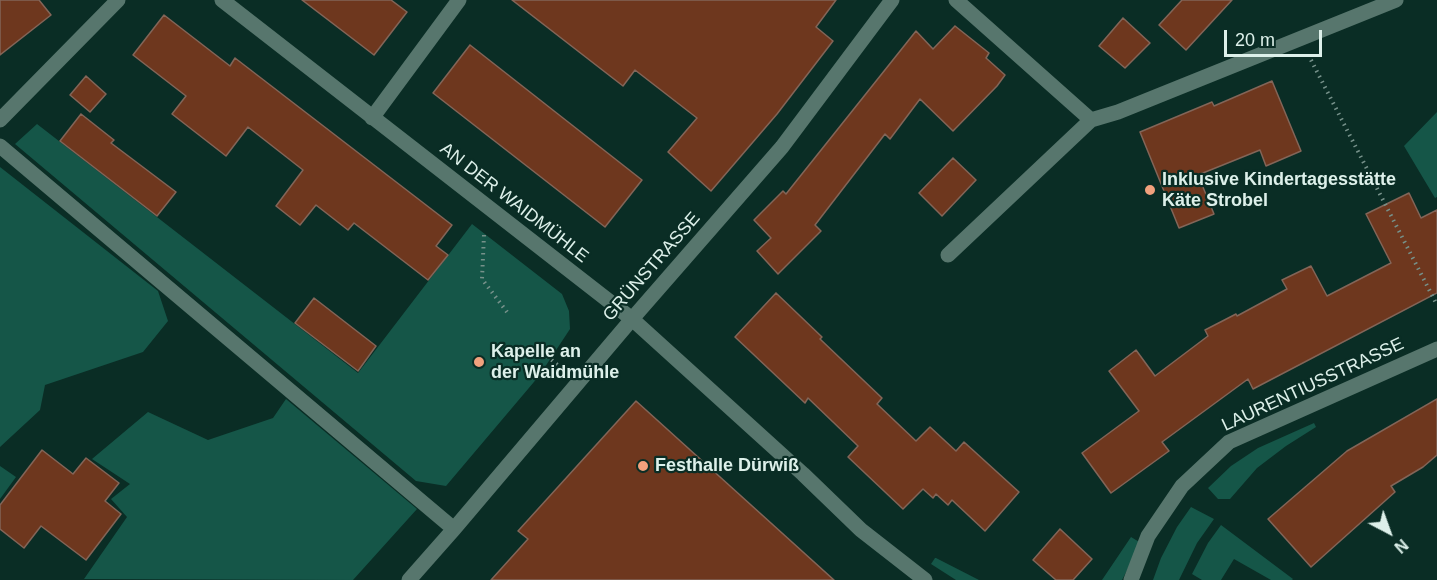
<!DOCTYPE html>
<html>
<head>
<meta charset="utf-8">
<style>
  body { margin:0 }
  #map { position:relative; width:1437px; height:580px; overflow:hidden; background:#0a2d25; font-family:Helvetica,sans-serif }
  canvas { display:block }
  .north { position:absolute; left:1359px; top:502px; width:60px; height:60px; -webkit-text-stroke:4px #0a2d25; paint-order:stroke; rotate:139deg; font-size:16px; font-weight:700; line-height:24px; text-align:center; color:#ddf0ea }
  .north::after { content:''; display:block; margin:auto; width:21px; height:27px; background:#ddf0ea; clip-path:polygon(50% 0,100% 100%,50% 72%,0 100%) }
  .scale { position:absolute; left:1224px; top:30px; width:98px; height:27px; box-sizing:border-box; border:3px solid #ddf0ea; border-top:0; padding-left:8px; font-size:18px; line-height:21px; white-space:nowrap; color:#ddf0ea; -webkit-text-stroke:4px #0a2d25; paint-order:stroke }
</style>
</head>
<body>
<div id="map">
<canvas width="1437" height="580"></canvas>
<div class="north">N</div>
<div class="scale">20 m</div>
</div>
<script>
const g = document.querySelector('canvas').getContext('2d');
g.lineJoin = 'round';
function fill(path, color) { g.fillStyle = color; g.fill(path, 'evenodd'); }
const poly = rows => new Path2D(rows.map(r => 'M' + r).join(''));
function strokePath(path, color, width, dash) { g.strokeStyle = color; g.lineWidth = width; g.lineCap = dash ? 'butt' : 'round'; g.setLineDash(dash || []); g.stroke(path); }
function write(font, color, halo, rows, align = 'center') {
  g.font = font + ' Helvetica,sans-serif'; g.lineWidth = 4.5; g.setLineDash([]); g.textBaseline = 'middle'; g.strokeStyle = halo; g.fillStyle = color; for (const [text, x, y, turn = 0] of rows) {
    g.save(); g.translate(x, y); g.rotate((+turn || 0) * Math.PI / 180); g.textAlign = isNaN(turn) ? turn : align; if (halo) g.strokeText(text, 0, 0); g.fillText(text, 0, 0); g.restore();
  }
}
fill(poly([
  [1437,112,1437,197,1435,198,1404,146],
  [37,124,358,373,472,224,562,294,569,311,570,329,539,376,446,486,416,481,15,144],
  [0,167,158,291,168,321,143,352,45,385,40,410,0,447],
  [286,399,417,509,353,580,84,579,127,517,111,499,130,484,92,459,148,412,208,440,273,418],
  [1314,423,1316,427,1286,446,1257,468,1230,499,1218,499,1208,488,1231,466,1258,448],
  [0,466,16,477,0,499],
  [1191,507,1214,519,1197,543,1179,580,1153,580,1161,558,1177,527],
  [1221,525,1293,579,1292,580,1271,580,1234,559,1221,580,1202,580,1192,574,1208,543],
  [1131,537,1141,543,1122,580,1102,580],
  [935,558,936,558,979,580,956,580,931,564]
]), '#155648');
const building = poly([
  [0,0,39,0,51,15,0,55,0,0],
  [302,0,391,0,407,12,374,55,302,0],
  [512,0,836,0,816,27,833,41,777,114,711,191,668,152,697,118,635,70,623,86,512,0],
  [1182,0,1232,0,1186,50,1159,25,1182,0],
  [164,15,230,66,235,58,452,225,436,246,448,255,428,280,354,223,348,230,316,205,300,225,276,206,303,170,248,127,226,156,172,114,186,96,133,55,164,15],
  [1123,18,1150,43,1125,68,1099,46,1123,18],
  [955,26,989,53,986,58,1005,75,997,86,953,131,920,99,890,139,885,134,815,225,821,231,778,274,757,251,771,238,754,220,783,191,786,194,916,31,933,49,955,26],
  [470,45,642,180,605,227,433,93,470,45],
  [86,76,106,94,90,112,70,95,86,76],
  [1272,81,1301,151,1266,166,1260,150,1198,175,1214,214,1179,228,1140,132,1212,102,1214,106,1272,81],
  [81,114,114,140,111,143,176,192,157,216,60,141,81,114],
  [953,158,976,180,942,216,919,193,953,158],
  [1409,193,1421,218,1437,210,1437,293,1253,389,1248,379,1162,442,1169,451,1111,493,1082,453,1139,411,1109,371,1136,350,1155,376,1208,336,1205,330,1236,314,1237,316,1287,289,1282,280,1311,266,1327,296,1391,263,1366,214,1409,193],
  [776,293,822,337,820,339,882,398,877,404,916,441,930,427,956,451,964,442,1019,492,985,531,952,500,948,505,936,494,933,498,923,489,903,509,848,457,858,446,808,398,805,403,735,337,776,293],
  [314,298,376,346,358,371,295,323,314,298],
  [1437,399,1437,455,1423,467,1391,486,1395,492,1311,567,1268,519,1347,451,1437,399],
  [636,401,834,580,491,580,528,539,518,531,636,401],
  [42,450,73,474,86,458,119,483,105,501,121,514,86,560,41,526,24,548,0,529,0,505,42,450],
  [1060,529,1092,559,1073,580,1056,580,1033,560,1060,529]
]);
fill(building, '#6e371e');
strokePath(building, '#836558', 1.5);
strokePath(poly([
  [1311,60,1437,305],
  [484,235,482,279,507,312],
  [547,356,560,367]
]), '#76918a', 4, [1.5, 4.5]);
strokePath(poly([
  [222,0,632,319,803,474,861,530,925,580],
  [956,0,1091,120],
  [372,118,459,0],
  [0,120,118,0],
  [0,146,454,529],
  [948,255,1091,120,1118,112,1396,0],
  [409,580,454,529,632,319,782,147,892,0],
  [1131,580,1148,536,1182,486,1229,442,1437,349]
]), '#57766d', 15);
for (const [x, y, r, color] of [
  [1150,190,6,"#f1a17d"],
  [479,362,6,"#f1a17d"],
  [643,466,6,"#f1a17d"]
]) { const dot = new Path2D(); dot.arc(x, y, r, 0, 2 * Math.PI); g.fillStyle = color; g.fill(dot); strokePath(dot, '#0a2d25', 2); }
write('bold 18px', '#ddf0ea', '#0a2d25', [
  ["Inklusive Kindertagesstätte",1162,180],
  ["Käte Strobel",1162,201],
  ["Kapelle an",491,352],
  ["der Waidmühle",491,373],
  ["Festhalle Dürwiß",655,466]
], 'left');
write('18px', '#ddf0ea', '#0a2d25', [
  ["AN DER WAIDMÜHLE",514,203,38],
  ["GRÜNSTRASSE",652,267,-49],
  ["LAURENTIUSSTRASSE",1313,385,-25]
]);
</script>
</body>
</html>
